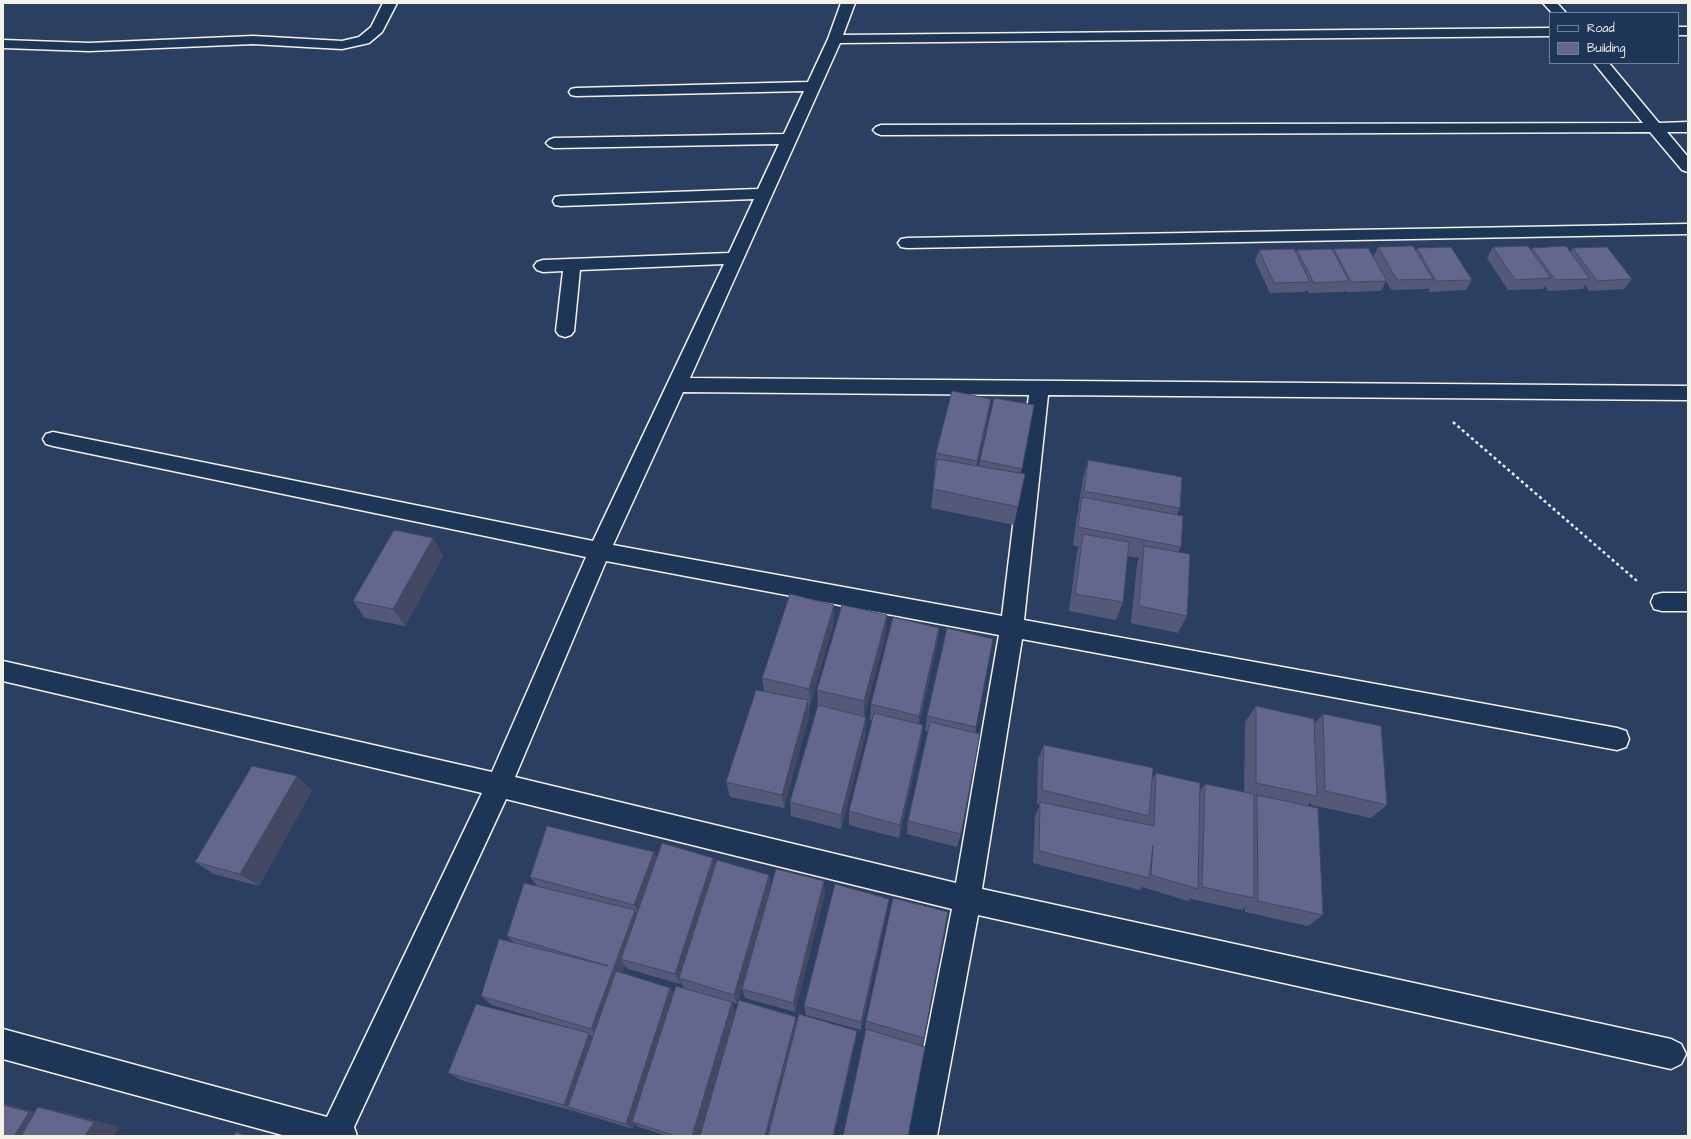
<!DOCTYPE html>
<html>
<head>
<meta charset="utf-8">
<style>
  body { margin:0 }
  #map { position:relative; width:1691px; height:1139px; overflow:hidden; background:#2b3f62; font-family:"Architects Daughter",sans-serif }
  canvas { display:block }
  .frame { position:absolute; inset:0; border:4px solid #f4f1e8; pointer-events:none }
  .legend { position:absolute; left:1549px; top:12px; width:130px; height:52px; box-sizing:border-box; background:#1d3557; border:1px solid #738091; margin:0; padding:5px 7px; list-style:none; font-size:12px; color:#f4f1e8 }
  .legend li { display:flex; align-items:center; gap:8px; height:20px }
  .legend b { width:20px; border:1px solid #738091 }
</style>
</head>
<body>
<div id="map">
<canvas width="1691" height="1139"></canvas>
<div class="frame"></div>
<ul class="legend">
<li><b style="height:5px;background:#1d3557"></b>Road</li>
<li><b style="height:11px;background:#63678d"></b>Building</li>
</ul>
</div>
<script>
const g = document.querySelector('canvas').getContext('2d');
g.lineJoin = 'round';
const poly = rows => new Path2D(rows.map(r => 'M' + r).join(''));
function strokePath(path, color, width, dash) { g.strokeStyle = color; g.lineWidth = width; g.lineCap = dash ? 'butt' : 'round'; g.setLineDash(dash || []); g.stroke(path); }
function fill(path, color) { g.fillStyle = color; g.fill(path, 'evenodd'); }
const minor = poly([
  [383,3,397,3,382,32,369,43,342,49,253,44,89,51,3,48,3,40,89,43,253,36,342,41,359,37,371,27,383,3],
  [841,3,855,3,843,35,1550,28,1550,36,840,43,690,378,1688,386,1688,400,1048,395,1024,620,1617,728,1626,731,1629,739,1626,747,1617,750,1022,639,982,889,1671,1039,1681,1044,1686,1054,1681,1064,1671,1069,978,915,937,1136,907,1136,952,909,506,799,354,1127,357,1136,286,1136,3,1059,3,1029,327,1117,482,793,3,681,3,661,492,772,586,557,53,446,46,444,43,439,46,434,53,432,593,541,724,264,580,270,574,331,571,335,565,337,559,335,556,331,563,271,543,272,537,270,534,266,537,262,543,260,729,253,754,199,561,206,555,205,553,201,555,197,561,196,758,189,779,144,554,148,549,146,546,143,549,140,554,138,784,134,804,91,576,96,571,95,569,92,571,89,576,88,808,82,828,39,841,3],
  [683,392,1029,395,1002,616,613,545,683,392],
  [606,561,999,635,956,883,515,777,606,561],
  [1543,3,1557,3,1566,13,1552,13,1543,3],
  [1678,27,1688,27,1688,35,1678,35,1678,27],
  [1594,63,1609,63,1659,123,1688,122,1688,132,1667,132,1688,157,1688,172,1682,170,1650,132,881,135,876,133,873,130,876,127,881,125,1643,123,1594,63],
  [1688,224,1688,234,907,248,901,247,898,243,901,239,907,238,1688,224],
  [1662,593,1688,593,1688,611,1662,611,1654,609,1651,602,1654,595,1662,593]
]);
strokePath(minor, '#f4f1e8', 3);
strokePath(poly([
  [1453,422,1637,581]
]), '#f4f1e8', 2.5, [3, 3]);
fill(minor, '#1d3557');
fill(poly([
  [1378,247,1416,251,1417,248,1472,280,1466,290,1430,292,1428,287,1427,289,1391,290,1386,281,1381,291,1346,292,1345,290,1344,292,1309,293,1307,289,1305,292,1270,293,1255,261,1259,250,1296,253,1297,250,1333,251,1334,249,1373,257],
  [1493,247,1531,250,1532,248,1570,252,1573,248,1632,279,1624,289,1589,291,1585,285,1583,289,1548,291,1545,286,1543,289,1508,290,1487,258],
  [1034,405,1021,473,1025,474,1014,525,931,508,935,473,934,472,936,453,988,418,977,466,979,466,980,460],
  [1088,460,1180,508,1177,515,1181,547,1178,552,1187,616,1178,633,1131,623,1137,564,1139,558,1127,556,1123,602,1116,620,1069,611,1077,552,1079,547,1073,545,1077,516,1079,509,1078,509,1083,479],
  [433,538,443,556,405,626,365,618,353,601],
  [834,622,810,705,809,705,809,716,784,808,730,797,726,782,764,691,762,678],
  [939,628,937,645,919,724,923,725,921,741,899,838,849,825,849,811,872,720,870,720,871,704],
  [886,633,864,716,866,732,841,829,791,816,790,802,818,706,817,690],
  [1256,706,1314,724,1323,714,1387,805,1371,818,1311,805,1311,802,1307,806,1323,915,1308,926,1245,912,1245,907,1242,910,1191,899,1192,897,1188,901,1142,887,1140,890,1033,863,1035,816,1040,805,1037,804,1038,759,1044,745,1152,780,1156,773,1200,791,1205,784,1244,792,1245,722],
  [927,716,976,727,961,834,957,847,907,834,908,821,928,732,925,731],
  [312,790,259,886,214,874,195,862],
  [654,852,657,858,713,858,715,865,769,875,771,887,737,1004,732,1002,735,1011,699,1136,667,1136,639,1127,635,1124,633,1129,577,1112,573,1110,573,1111,461,1080,448,1073,572,1029,492,1005,481,996,513,942,507,936,538,887,530,877],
  [625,966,628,969,680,984,681,982,684,988,673,994,670,988,622,973],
  [825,893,795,1012,745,998,742,989],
  [889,899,887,911,861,1030,806,1015,804,1006],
  [866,1021,924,1038,922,1046,865,1029]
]), '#555979');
fill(poly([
  [991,399,988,418,974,480,977,461],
  [433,538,443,556,405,626,393,609],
  [834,605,834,622,810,705,809,689],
  [887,615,886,633,864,717,864,701],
  [939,628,937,645,917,731,919,716],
  [808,700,809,716,784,808,782,795],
  [866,717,866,732,841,829,841,815],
  [923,725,921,741,899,838,900,825],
  [297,776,312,790,259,886,240,874],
  [654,852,660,865,640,916,634,905],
  [713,858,717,870,679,978,681,982,680,984,675,974],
  [769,875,771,887,737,1004,734,995],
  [824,881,825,893,795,1012,793,1003],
  [889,899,887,911,861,1030,861,1022],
  [635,910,641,921,621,959,625,966,599,1037,591,1029],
  [670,988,676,998,632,1122,635,1124,633,1129,626,1124],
  [732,1002,735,1011,699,1136,692,1136],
  [796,1017,797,1026,769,1136,765,1136],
  [857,1031,856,1039,834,1136,833,1136],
  [589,1033,597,1041,568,1107,573,1110,573,1111,564,1105],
  [3,1103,56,1118,46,1136,14,1136,3,1105],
  [38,1107,66,1112,119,1127,114,1136,85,1136]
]), '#454863');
const building = poly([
  [1413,246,1433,279,1397,280,1378,247,1413,246],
  [1528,246,1551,278,1515,280,1493,247,1528,246],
  [1566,246,1590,279,1555,280,1532,248,1566,246],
  [1451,247,1472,280,1436,281,1417,248,1451,247],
  [1607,247,1632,279,1597,281,1573,248,1607,247],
  [1368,248,1387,281,1351,282,1334,249,1368,248],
  [1294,249,1310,282,1274,283,1259,250,1294,249],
  [1332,249,1349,281,1314,283,1297,250,1332,249],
  [952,391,991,399,977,461,936,453,952,391],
  [994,398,1034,405,1022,469,980,460,994,398],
  [937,459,1025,474,1018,507,933,489,937,459],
  [1088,460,1182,477,1180,508,1084,491,1088,460],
  [1082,497,1183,516,1181,547,1078,527,1082,497],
  [394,530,433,538,393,609,353,601,394,530],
  [1083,534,1129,542,1123,602,1075,594,1083,534],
  [1144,546,1190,554,1187,616,1139,606,1144,546],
  [790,594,834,605,809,689,762,678,790,594],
  [842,605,887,615,864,701,817,690,842,605],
  [893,617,939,628,919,716,871,704,893,617],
  [947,628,993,639,976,727,927,716,947,628],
  [756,690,808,700,782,795,726,782,756,690],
  [818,705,866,717,841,815,790,802,818,705],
  [1256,706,1314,719,1317,796,1256,783,1256,706],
  [874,713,923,725,900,825,849,811,874,713],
  [1323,714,1381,726,1387,805,1325,791,1323,714],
  [930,722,980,734,961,834,908,821,930,722],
  [1044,745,1153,768,1149,816,1042,790,1044,745],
  [252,766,297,776,240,874,195,862,252,766],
  [1156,773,1200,783,1198,889,1151,875,1153,845,1149,878,1039,851,1040,802,1154,826,1156,773],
  [1205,784,1254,794,1254,898,1202,887,1205,784],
  [1257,795,1318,808,1323,915,1258,901,1257,795],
  [547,826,654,852,634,905,530,877,547,826],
  [662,843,713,858,675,974,621,959,662,843],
  [717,860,769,875,734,995,679,978,717,860],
  [776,869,824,881,793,1003,742,989,776,869],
  [524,883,635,910,591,1029,481,996,499,939,608,966,507,936,524,883],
  [835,884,889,899,861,1022,804,1006,835,884],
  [893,898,948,912,924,1038,866,1021,893,898],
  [616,971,670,988,626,1124,568,1107,616,971],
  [676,986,732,1002,692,1136,676,1136,632,1122,676,986],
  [739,1000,796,1017,765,1136,700,1136,739,1000],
  [476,1004,589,1033,564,1105,448,1073,476,1004],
  [799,1014,857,1031,833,1136,768,1136,799,1014],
  [866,1029,925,1047,908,1136,843,1136,866,1029],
  [3,1105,29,1112,14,1136,3,1136,3,1105],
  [38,1107,94,1122,85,1136,21,1136,38,1107],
  [236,1132,248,1136,234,1136,236,1132]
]);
fill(building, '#63678d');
strokePath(building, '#454863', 1);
</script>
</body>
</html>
